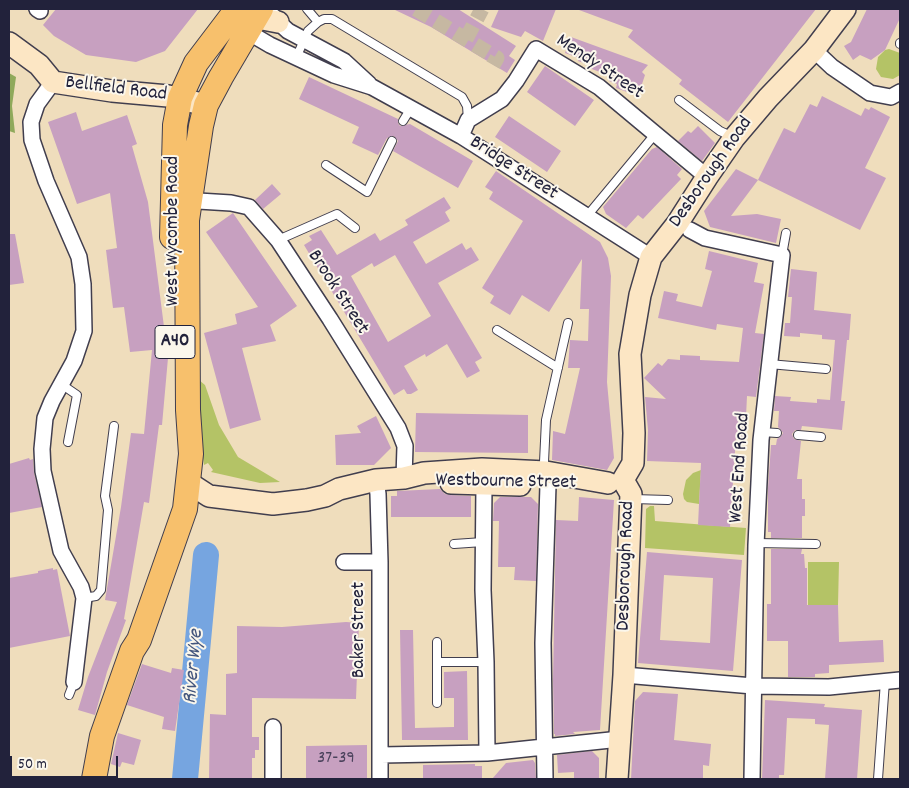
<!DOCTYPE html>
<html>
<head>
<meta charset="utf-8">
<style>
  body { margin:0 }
  #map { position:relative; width:909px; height:788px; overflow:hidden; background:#efddbc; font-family:Dekko,sans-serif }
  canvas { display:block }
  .frame { position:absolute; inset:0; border:10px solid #22223b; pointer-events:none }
  .scale { position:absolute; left:10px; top:756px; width:108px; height:22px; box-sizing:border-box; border:2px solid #22223b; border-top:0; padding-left:6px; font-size:15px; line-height:18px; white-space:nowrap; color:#22223b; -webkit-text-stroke:4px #fbf7ec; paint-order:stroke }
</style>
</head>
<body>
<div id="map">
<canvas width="909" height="788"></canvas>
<div class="frame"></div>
<div class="scale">50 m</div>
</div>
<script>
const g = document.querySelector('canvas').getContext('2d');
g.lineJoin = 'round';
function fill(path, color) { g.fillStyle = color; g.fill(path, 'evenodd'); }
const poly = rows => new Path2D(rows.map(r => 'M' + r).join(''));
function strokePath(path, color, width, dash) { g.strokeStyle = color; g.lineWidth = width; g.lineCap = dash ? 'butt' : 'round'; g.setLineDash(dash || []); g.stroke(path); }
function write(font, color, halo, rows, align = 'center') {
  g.font = font + ' Dekko,sans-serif'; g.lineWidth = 4; g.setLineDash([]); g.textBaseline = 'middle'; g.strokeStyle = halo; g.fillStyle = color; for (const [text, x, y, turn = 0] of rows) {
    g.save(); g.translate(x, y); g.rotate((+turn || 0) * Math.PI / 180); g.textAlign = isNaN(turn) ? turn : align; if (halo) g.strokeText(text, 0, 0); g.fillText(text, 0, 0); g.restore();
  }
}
fill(poly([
  [889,49,900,53,900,75,893,79,881,77,876,69,878,57,885,50],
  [199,380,205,385,219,425,238,457,280,482,260,483,211,472,213,470,208,463,204,465,201,444],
  [701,470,699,504,687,502,684,499,683,494,686,480,693,473],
  [650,506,654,506,655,521,746,528,744,555,645,548,646,509],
  [808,562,839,562,838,605,808,605]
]), '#b4c366');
fill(poly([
  [9,73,16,77,12,106,15,133,9,131]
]), '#8fa95b');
strokePath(poly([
  [185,779,206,555]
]), '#76a5e0', 26);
fill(poly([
  [56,9,198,9,165,51,136,62,86,55,54,36,43,25],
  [393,9,458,9,516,46,509,56,515,60,507,73,431,27],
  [499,9,556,9,543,41,525,31,521,37,491,27],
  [579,9,816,9,728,122,679,84,682,80,628,37,633,30,579,10],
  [867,9,900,9,900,18,885,50,871,60,860,55,853,60,844,46,851,42],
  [571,37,648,65,642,72,645,75,638,96,616,88,617,84,609,81,611,76,589,68,590,65,578,61,579,58,565,53],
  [545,66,594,100,575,126,527,92],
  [309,77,398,119,398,123,400,126,410,124,473,161,458,188,393,151,398,141,394,136,387,138,378,155,352,143,359,127,299,99],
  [822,96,861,116,865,108,869,110,871,107,890,117,865,168,886,178,860,230,758,180,784,128,795,133,810,104,817,107],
  [76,112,82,131,127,115,137,144,132,146,148,202,168,358,162,425,159,425,149,503,144,502,124,619,126,620,107,672,95,715,78,710,88,677,117,602,105,600,121,507,131,433,144,434,152,350,130,352,124,307,113,308,106,250,117,248,110,193,77,204,48,122],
  [509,116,561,151,547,172,495,137],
  [698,126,715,143,702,161,678,141,688,131,691,133],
  [657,147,682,169,677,175,681,179,643,219,638,215,626,228,606,214,603,207,652,149],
  [736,169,758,180,731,216,757,214,781,219,776,243,710,227,704,211],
  [496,171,600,242,608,258,611,276,607,382,614,458,607,470,552,460,553,431,565,434,580,368,568,368,570,340,588,341,589,309,580,309,582,259,549,312,522,295,510,315,490,303,494,296,482,288,523,221,489,199,493,192,485,187],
  [272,184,281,194,263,209,255,200],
  [444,197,451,208,445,212,450,221,413,242,426,264,462,243,466,250,471,247,479,260,438,283,482,358,475,362,480,371,467,378,447,344,426,357,425,354,404,366,418,390,411,394,407,394,404,389,394,395,304,245,312,240,309,236,321,230,337,255,375,233,380,241,408,225,405,220],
  [395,255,431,316,388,342,351,276,372,263,374,267],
  [233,213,297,306,270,325,276,341,242,348,261,420,230,429,204,333,237,324,235,314,258,307,206,232],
  [9,234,15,234,24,283,9,285],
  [709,251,758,263,754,282,764,284,755,333,764,334,756,397,747,396,745,438,736,437,730,527,698,525,701,463,647,461,648,430,645,397,666,399,644,378,658,363,662,366,668,359,680,360,680,355,700,356,700,360,739,362,743,328,717,324,716,330,658,318,664,291,678,294,676,301,702,307,712,271,705,269],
  [791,269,817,272,814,310,851,314,849,340,847,340,841,401,845,401,842,430,802,426,801,430,795,430,792,434,794,439,801,441,797,479,802,479,802,499,805,499,805,516,802,516,802,538,771,538,771,532,768,532,768,488,771,445,776,445,777,439,781,436,783,433,780,429,778,427,779,411,774,411,775,396,791,397,790,401,817,403,817,399,830,400,835,340,822,339,822,335,800,333,800,337,784,336,785,323,790,323,792,297,788,297],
  [416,413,528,415,528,453,415,452],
  [376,416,391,448,374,465,336,465,335,435,361,433,357,426],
  [29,458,30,460,33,459,34,473,42,507,9,513,9,464],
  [440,489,445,494,450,495,471,496,471,517,391,517,391,496,397,496,397,491],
  [500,497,531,497,538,504,536,581,514,580,515,567,498,567,499,521,493,521,494,503],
  [579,497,614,500,600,730,573,732,575,734,555,736,555,734,554,734,553,680,556,520,578,521],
  [771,549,802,549,801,554,804,554,805,568,807,568,807,605,838,605,839,642,883,640,884,662,829,665,829,673,815,674,815,677,788,677,788,641,767,641,767,604,771,604],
  [647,552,742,560,733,671,638,663],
  [664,575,713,578,710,643,660,640],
  [53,568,53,570,57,569,70,636,9,648,9,578,38,573,38,571],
  [346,622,359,623,356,699,252,698,252,737,259,737,259,750,255,750,255,758,252,758,252,779,209,779,210,714,226,715,226,674,237,673,237,626,282,627],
  [400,630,413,630,415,728,454,727,454,698,444,698,444,672,467,671,468,740,402,740],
  [142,664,171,673,172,668,184,670,175,731,162,729,164,717,127,705],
  [643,692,678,694,674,740,711,744,709,766,703,765,703,779,631,779,635,701],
  [765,700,825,704,824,707,862,710,857,779,825,779,829,725,815,724,815,719,787,718,784,775,779,775,779,779,762,779],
  [118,733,141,740,134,765,122,762,120,767,111,764],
  [367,745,367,779,306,779,306,746],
  [592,751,599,758,599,779,574,779,574,772,558,773,557,755],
  [533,760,535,763,536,779,492,779,506,763],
  [475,764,475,766,482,766,482,779,423,779,423,765]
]), '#c7a0c0');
strokePath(poly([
  [416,9,497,58,493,65],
  [466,39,482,9]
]), '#c6b8a2', 15, [15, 8]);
const lane = poly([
  [307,9,318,22],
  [900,43,900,44],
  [296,58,308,31,318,22,324,19,332,19,462,97,467,106,468,120],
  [679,100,720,131,733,137],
  [403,121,411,108],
  [326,165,367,192,392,141],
  [587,216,656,133],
  [278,240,337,214,355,228],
  [782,255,786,233],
  [497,330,558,368],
  [769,364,826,369],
  [61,384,77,395,68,442],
  [762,432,777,433],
  [798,435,821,437],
  [545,470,544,462,546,420,568,323],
  [633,499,668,500],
  [756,543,816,544],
  [454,544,483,542],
  [84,598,96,596,101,590,108,510,105,496,114,426],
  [438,662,486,662],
  [69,695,74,682],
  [437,703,437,642],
  [878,779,885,681]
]);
const street = poly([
  [37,9,40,11],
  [273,16,278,22,288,31,344,61,369,84],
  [241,28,270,45,334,75,372,87,461,136,651,257],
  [814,50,832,67,870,93,891,97,900,92],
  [53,82,37,104,31,122,32,140,46,181,79,257,83,284,84,331,74,361,52,401,45,418,42,449,43,471,61,551,81,587,84,598,74,682],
  [461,136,468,120,502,99,516,81,536,49,599,87,707,177],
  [182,200,231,203,249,207,278,240,330,319,398,428,405,446,404,478],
  [690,230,705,238,782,255,761,440,756,545,752,779],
  [376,480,378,494,380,562,380,779],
  [484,485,483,590,486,662,487,753],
  [344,562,380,562],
  [624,675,753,686,829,687,900,680],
  [273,727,273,779],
  [381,755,487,753,620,739],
  [545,779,543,643,548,485]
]);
const secondary = poly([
  [241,17,247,16,278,22],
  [9,43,39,65,53,82,112,91,168,96,206,105],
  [189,483,209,496,273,504,307,500,325,496,339,489,376,480,404,478,424,473,482,469,546,472,608,483],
  [451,483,520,485],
  [617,779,624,675,631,494,623,480,633,463,634,433,630,354,640,295,651,257,677,224,707,177,734,138,768,98,814,50,845,9]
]);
const primary = poly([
  [172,237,175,125,180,98,196,63,237,9],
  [94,779,102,736,132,651,139,640,185,509,191,454,188,410,187,220,201,126,206,105,221,77,261,9]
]);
strokePath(lane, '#413e4e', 10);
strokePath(street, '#413e4e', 18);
strokePath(secondary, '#413e4e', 24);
strokePath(primary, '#413e4e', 26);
strokePath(lane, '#fff', 8);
strokePath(street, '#fff', 15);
strokePath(secondary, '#fce6c4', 21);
strokePath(primary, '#f7c06c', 24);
write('18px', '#4b425c', null, [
  ["37-39",336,760]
]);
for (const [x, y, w] of [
  [175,342,40]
]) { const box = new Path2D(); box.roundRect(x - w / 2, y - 16.5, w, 33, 4); g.fillStyle = '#fbf7ec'; g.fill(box); strokePath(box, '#22223b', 1); }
write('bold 19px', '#22223b', null, [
  ["A40",175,342]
]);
write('20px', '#22223b', '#fbf7ec', [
  ["Mendy Street",599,68,34],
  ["Bellfield Road",116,90,7],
  ["Bridge Street",513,169,33],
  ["Desborough Road",712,173,-55],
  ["West Wycombe Road",174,231,-90],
  ["Brook Street",337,293,57],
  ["West End Road",741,468,-86],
  ["Westbourne Street",506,483,1],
  ["Desborough Road",627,566,-88],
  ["Baker Street",360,630,-90]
]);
write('italic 21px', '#44567d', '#fbf7ec', [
  ["River Wye",195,667,-85]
]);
</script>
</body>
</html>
